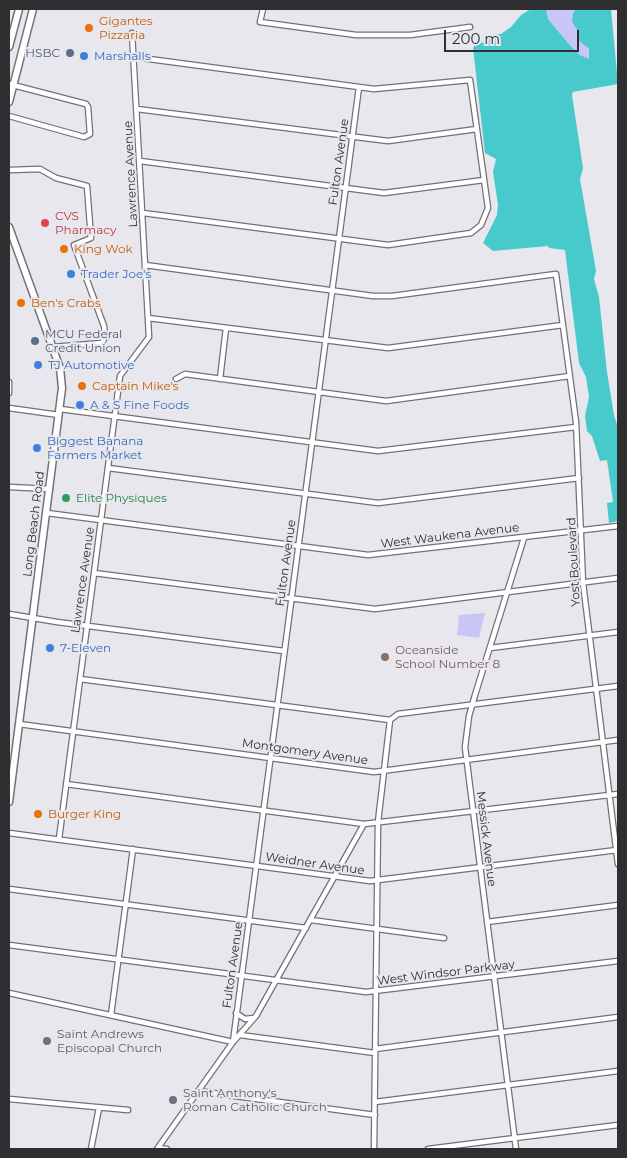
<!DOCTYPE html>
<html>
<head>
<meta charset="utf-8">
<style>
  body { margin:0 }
  #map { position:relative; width:627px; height:1158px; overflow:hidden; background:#e7e7ed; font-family:Montserrat,sans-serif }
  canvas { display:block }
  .frame { position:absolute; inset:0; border:10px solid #2f2f31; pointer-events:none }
  .scale { position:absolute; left:444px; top:30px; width:135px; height:22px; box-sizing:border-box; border:2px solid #2f2f31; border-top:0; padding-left:6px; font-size:15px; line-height:18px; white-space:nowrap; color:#2f2f31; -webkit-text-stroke:4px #e7e7ed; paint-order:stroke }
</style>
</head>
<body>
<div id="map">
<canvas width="627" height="1158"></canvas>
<div class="frame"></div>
<div class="scale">200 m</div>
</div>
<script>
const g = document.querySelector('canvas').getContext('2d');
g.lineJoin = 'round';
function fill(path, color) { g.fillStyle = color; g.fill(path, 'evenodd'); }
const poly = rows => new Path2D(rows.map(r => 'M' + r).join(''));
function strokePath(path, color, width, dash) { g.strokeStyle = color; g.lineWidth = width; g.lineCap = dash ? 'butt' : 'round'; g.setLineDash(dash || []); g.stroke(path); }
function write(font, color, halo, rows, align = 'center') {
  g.font = font + ' Montserrat,sans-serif'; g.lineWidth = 4; g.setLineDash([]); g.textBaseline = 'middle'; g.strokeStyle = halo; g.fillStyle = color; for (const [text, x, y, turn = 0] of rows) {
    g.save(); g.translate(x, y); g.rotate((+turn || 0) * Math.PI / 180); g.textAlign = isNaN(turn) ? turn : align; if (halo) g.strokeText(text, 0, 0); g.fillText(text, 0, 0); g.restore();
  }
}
fill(poly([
  [542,9,575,9,573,14,578,35,590,52,589,59,580,55,568,43,548,19],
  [485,613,479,638,457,635,459,615]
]), '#c8c6f7');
fill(poly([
  [531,9,546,10,548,19,568,43,580,55,589,59,589,49,577,39,577,30,572,21,573,14,575,9,611,9,618,84,573,92,572,95,583,168,580,179,596,271,594,279,599,297,607,372,614,415,618,428,618,521,609,523,607,503,613,502,607,460,600,461,592,436,587,431,585,416,589,397,586,377,579,363,565,250,549,248,548,246,493,251,483,243,497,215,498,205,493,172,496,159,485,153,473,48,475,45,487,41,495,34,501,34,511,27,521,15]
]), '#48cacc');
const street = poly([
  [263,9,260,22,356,35,410,35,470,27],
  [134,57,374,89,470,80,488,208,481,225,471,233,388,245,143,213],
  [9,84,86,104,88,107,90,134,84,137,9,116],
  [137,109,388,141,477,129],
  [140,161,384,193,484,180],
  [9,170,40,169,56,178,87,186,91,238,74,245,104,326,105,337,102,343,52,347],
  [145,265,373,296,392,296,556,274,576,422,583,583,618,864],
  [148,318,388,348,563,325],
  [176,379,185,374,386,401,570,376],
  [220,379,226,328],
  [9,382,9,393],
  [9,408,59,415],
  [60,409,378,451,576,427],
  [108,468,378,503,579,478],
  [9,487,50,489],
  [47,513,368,555,618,526],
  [94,573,375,609,618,578],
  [9,614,57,622,284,651],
  [490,648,618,632],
  [80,679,390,720,398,714,618,686],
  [19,724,374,772,618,740],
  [66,784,364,824,618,794],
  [9,833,370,881,617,850],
  [59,839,120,376,149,337,132,33],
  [9,889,306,928],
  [311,920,444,938],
  [487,922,618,905],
  [9,945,366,992,618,961],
  [9,993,233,1042,359,87],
  [236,1013,245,1019,254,1018],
  [111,1015,133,849],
  [240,1035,375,1053],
  [375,1049,618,1017],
  [198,1091,375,1115],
  [9,1099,128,1110],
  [375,1102,618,1071],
  [158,1148,167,1149],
  [91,1149,99,1108],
  [157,1149,233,1042,256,1016,364,824],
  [374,1149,378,822,390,720],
  [428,1149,618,1125],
  [516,1149,465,747,469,716,475,695,524,538]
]);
const primary = poly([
  [9,47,19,9],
  [9,102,33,9],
  [9,227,60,368,62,388,9,802]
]);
strokePath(street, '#727276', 7);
strokePath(primary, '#727276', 9);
strokePath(street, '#fff', 4.5);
strokePath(primary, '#fff', 6);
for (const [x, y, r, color] of [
  [89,28,5,"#e8710a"],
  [70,53,5,"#5c6f8a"],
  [84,56,5,"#3f7fe0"],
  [45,223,5,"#e0444e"],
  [64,249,5,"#e8710a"],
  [71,274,5,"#3f7fe0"],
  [21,303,5,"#e8710a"],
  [35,341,5,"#5c6f8a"],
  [38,365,5,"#3f7fe0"],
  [82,386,5,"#e8710a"],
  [80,405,5,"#3f7fe0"],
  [37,448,5,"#3f7fe0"],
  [66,498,5,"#2e9e5b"],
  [50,648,5,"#3f7fe0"],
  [385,657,5,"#8d6e63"],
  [38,814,5,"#e8710a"],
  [47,1041,5,"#6b7280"],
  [173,1100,5,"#6b7280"]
]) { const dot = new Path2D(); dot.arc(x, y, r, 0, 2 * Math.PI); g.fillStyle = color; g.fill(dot); strokePath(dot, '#e7e7ed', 2); }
write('12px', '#c56008', '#e7e7ed', [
  ["Gigantes",99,21],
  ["Pizzaria",99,35],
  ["King Wok",74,249],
  ["Ben's Crabs",31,303],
  ["Captain Mike's",92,386],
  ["Burger King",48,814]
], 'left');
write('12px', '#4e5e75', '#e7e7ed', [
  ["HSBC",60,53],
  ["MCU Federal",45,334,"left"],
  ["Credit Union",45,348,"left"]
], 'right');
write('12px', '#366cbe', '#e7e7ed', [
  ["Marshalls",94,56],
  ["Trader Joe's",81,274],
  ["TJ Automotive",48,365],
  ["A & S Fine Foods",90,405],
  ["Biggest Banana",47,441],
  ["Farmers Market",47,455],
  ["7-Eleven",60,648]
], 'left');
write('12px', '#2f2f31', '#e7e7ed', [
  ["Fulton Avenue",339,162,-82],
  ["Lawrence Avenue",131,174,-93],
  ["Long Beach Road",34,524,-83],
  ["West Waukena Avenue",450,536,-7],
  ["Yost Boulevard",574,562,-93],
  ["Fulton Avenue",286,563,-82],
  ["Lawrence Avenue",83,580,-82],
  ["Montgomery Avenue",305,752,8],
  ["Messick Avenue",486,839,83],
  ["Weidner Avenue",315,864,8],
  ["Fulton Avenue",233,965,-82],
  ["West Windsor Parkway",446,973,-7]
]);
write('12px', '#be3a42', '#e7e7ed', [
  ["CVS",55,216],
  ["Pharmacy",55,230]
], 'left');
write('12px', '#27864d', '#e7e7ed', [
  ["Elite Physiques",76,498]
], 'left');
write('12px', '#785e54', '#e7e7ed', [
  ["Oceanside",395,650],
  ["School Number 8",395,664]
], 'left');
write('12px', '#5b616d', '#e7e7ed', [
  ["Saint Andrews",57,1034],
  ["Episcopal Church",57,1048],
  ["Saint Anthony's",183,1093],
  ["Roman Catholic Church",183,1107]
], 'left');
</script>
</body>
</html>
